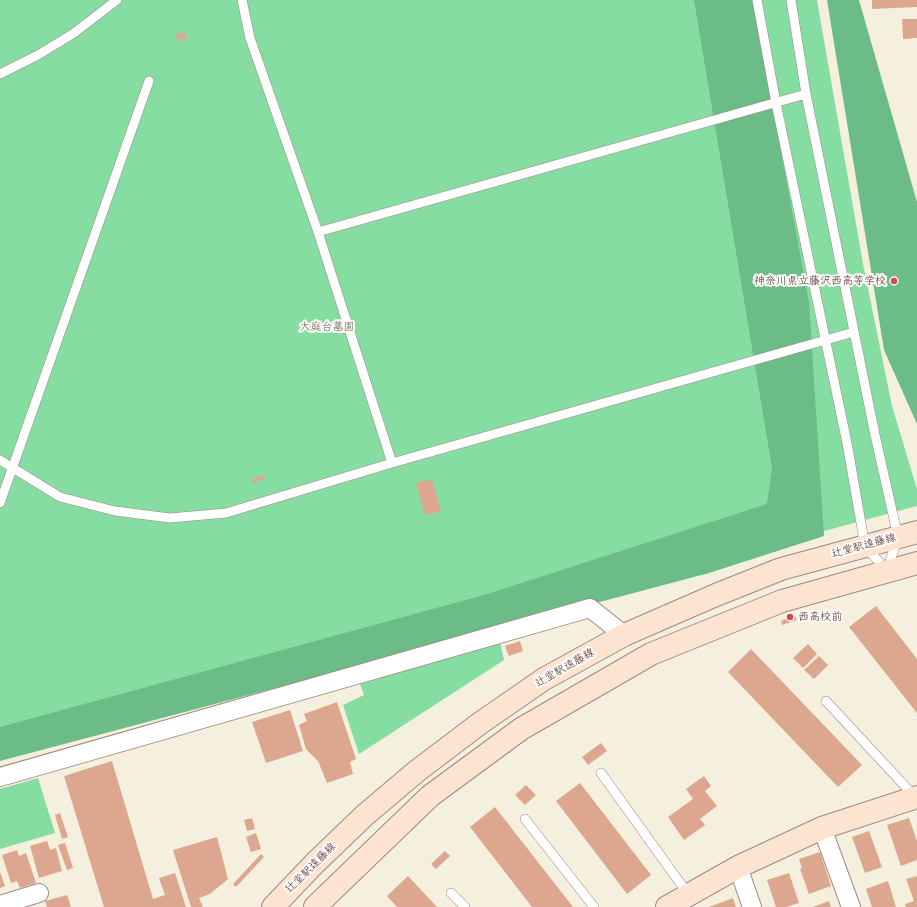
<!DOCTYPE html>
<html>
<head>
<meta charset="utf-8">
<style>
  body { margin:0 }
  canvas { display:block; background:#f4f0dd }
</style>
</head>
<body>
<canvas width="917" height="907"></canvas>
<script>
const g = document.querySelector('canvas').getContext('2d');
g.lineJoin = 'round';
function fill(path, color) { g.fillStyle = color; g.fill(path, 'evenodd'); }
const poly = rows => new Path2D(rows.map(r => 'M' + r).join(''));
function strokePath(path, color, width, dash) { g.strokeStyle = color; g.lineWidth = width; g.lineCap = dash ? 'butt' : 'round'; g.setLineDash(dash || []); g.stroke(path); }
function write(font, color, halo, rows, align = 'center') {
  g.font = font + ' Sriracha,"Klee One",sans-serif'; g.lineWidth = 4; g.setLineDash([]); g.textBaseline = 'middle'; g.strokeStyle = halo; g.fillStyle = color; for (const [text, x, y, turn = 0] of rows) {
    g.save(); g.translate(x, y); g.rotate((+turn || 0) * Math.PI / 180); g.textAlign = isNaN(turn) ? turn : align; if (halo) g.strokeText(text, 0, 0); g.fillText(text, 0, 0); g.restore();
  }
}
fill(poly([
  [0,0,817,0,863,264,892,406,917,489,917,506,0,753],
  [500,642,504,660,359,754,343,705,364,695,360,684],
  [38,778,55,833,0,849,0,789]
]), '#85dda1');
fill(poly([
  [694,0,753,0,809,302,824,536,709,573,0,761,0,727,484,595,767,504,772,468],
  [827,0,859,0,917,202,917,424,884,350]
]), '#6cbc87');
fill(poly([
  [872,0,917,0,917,7,872,9],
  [902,19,917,19,917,38,903,39],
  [178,32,187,35,185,41,175,38],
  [263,475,265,479,253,483,252,479],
  [432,479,441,511,425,515,416,483],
  [876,606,917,659,917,713,849,627],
  [795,616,797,620,782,625,781,621],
  [520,641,523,651,509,656,505,646],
  [808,644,817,654,803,668,793,658],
  [751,649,862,765,838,787,728,672],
  [819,656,828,665,814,679,804,670],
  [337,702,356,759,350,762,353,774,327,783,318,761,306,749,299,725,307,721,304,714],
  [290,710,303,751,266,763,252,722],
  [601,743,607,751,588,765,582,757],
  [112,761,153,899,165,895,159,878,175,873,186,907,104,907,64,776],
  [704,776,711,786,705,791,717,806,700,819,705,825,684,840,668,817,693,799,686,789],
  [580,783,651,875,627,894,556,801],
  [526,785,536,795,525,805,515,795],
  [495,807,573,907,532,907,470,827],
  [60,813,68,837,62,839,55,815],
  [252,818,255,829,247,831,244,820],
  [909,818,917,841,917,860,901,866,887,825],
  [869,831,882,867,865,873,852,837],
  [256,833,261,849,251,852,246,837],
  [217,837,228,879,210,894,199,898,203,907,191,907,173,850],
  [47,841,50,850,56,848,62,871,39,878,30,846],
  [65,843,73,868,67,870,58,845],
  [17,850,19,856,26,853,36,883,20,888,17,881,11,883,2,855],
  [445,851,450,856,436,869,431,864],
  [820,852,831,886,809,894,800,869,802,868,799,859],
  [261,854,264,857,236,887,233,884],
  [0,872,5,886,0,888],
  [789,873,799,903,786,907,776,907,767,880],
  [408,876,437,907,397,907,387,896],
  [917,876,917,907,906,907,905,904,914,901,906,879],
  [888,881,896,907,872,907,866,889],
  [67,895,71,907,47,907,45,901],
  [733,898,736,907,709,907],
  [829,901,831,907,813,907]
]), '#dca78e');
const lane = poly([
  [242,0,250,38,318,232,392,463],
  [757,0,776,103,847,443,865,546,887,571],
  [791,0,806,94,875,435,898,537,887,570],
  [0,74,38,55,74,33,117,0],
  [318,232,806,94],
  [0,460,60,497,115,511,170,518,226,513,392,463,854,332],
  [0,503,149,81],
  [826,701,915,797],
  [601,773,688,894],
  [525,819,594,907],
  [451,893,465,907]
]);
const street = poly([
  [0,777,590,608,624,635],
  [822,828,851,907],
  [738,867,752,907],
  [0,905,39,893]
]);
const secondary = poly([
  [273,907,315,863,365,815,417,771,479,724,544,679,624,635,716,595,781,569,917,532],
  [315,907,430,796,521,729,651,654,782,601,917,563],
  [667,907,738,867,822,828,917,797]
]);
strokePath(lane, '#9f8884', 10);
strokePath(street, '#9f8884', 20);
strokePath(secondary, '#9f8884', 24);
strokePath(lane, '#fff', 9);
strokePath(street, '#fff', 18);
strokePath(secondary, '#fde4d0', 22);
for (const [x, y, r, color] of [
  [894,281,4,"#d1495b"],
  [790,617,4,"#d1495b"]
]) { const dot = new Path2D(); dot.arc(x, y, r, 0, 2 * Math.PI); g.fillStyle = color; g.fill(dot); strokePath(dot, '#fdfcf7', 1.5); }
write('11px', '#4a1f2b', '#fdfcf7', [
  ["神奈川県立藤沢西高等学校",886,281],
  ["西高校前",798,617,"left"]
], 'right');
write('11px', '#5c584e', '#fdfcf7', [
  ["大庭台墓園",327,327]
]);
write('11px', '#4a1f2b', '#fdfcf7', [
  ["辻堂駅遠藤線",864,546,-15],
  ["辻堂駅遠藤線",565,668,-30],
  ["辻堂駅遠藤線",311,868,-45]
]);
</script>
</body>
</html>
